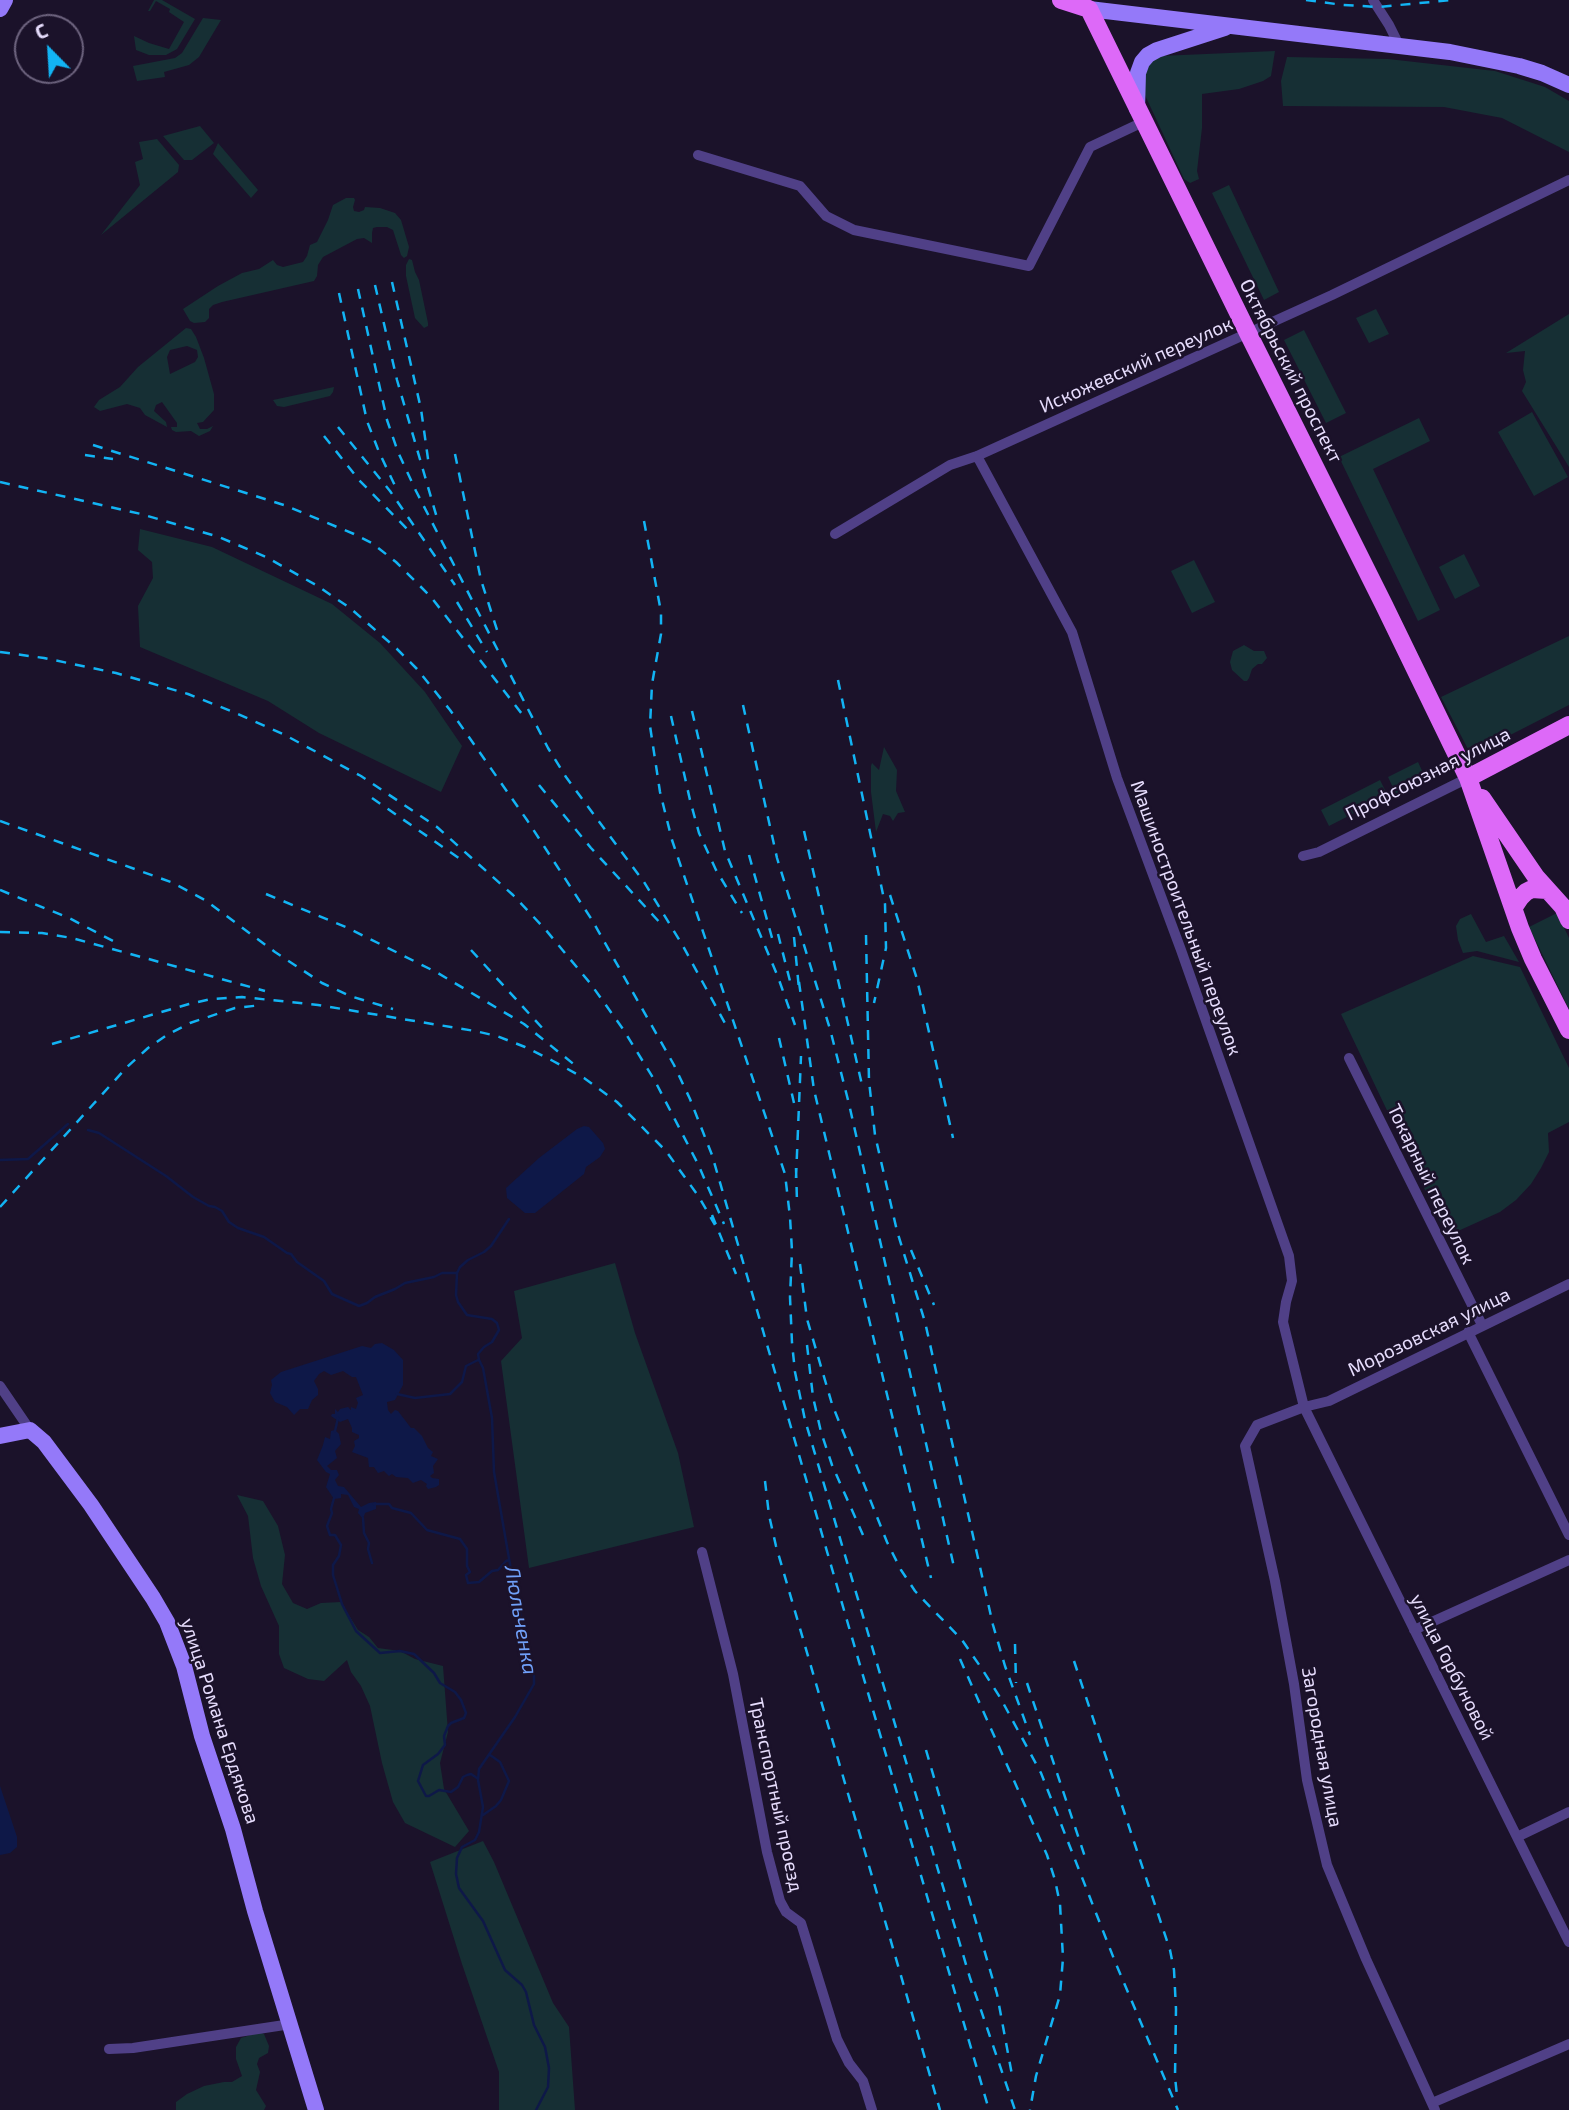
<!DOCTYPE html>
<html>
<head>
<meta charset="utf-8">
<style>
  body { margin:0 }
  #map { position:relative; width:1569px; height:2110px; overflow:hidden; background:#1b122a; font-family:"Exo 2",sans-serif }
  canvas { display:block }
  .north { position:absolute; left:14px; top:14px; width:70px; height:70px; box-sizing:border-box; background:#1b122a; border:2px solid #6d637e; border-radius:50%; rotate:336deg; font-size:19px; font-weight:700; line-height:28px; text-align:center; color:#e7ddfd }
  .north::after { content:''; display:block; margin:auto; width:24px; height:32px; background:#12b4f4; clip-path:polygon(50% 0,100% 100%,50% 72%,0 100%) }
</style>
</head>
<body>
<div id="map">
<canvas width="1569" height="2110"></canvas>
<div class="north">С</div>
</div>
<script>
const g = document.querySelector('canvas').getContext('2d');
g.lineJoin = 'round';
function fill(path, color) { g.fillStyle = color; g.fill(path, 'evenodd'); }
const poly = rows => new Path2D(rows.map(r => 'M' + r).join(''));
function strokePath(path, color, width, dash) { g.strokeStyle = color; g.lineWidth = width; g.lineCap = dash ? 'butt' : 'round'; g.setLineDash(dash || []); g.stroke(path); }
function write(font, color, halo, rows, align = 'center') {
  g.font = font + ' "Exo 2",sans-serif'; g.lineWidth = 5; g.setLineDash([]); g.textBaseline = 'middle'; g.strokeStyle = halo; g.fillStyle = color; for (const [text, x, y, turn = 0] of rows) {
    g.save(); g.translate(x, y); g.rotate((+turn || 0) * Math.PI / 180); g.textAlign = isNaN(turn) ? turn : align; if (halo) g.strokeText(text, 0, 0); g.fillText(text, 0, 0); g.restore();
  }
}
fill(poly([
  [154,0,162,0,195,19,177,49,166,55,149,55,136,50,134,36,149,43,169,49,184,22,169,12,170,9,156,1,150,11,148,11],
  [203,18,221,20,199,57,189,65,164,72,165,77,137,81,133,66,175,58,182,53],
  [1275,51,1271,76,1263,81,1239,89,1202,94,1202,128,1197,171,1199,179,1190,183,1184,179,1144,93,1146,66,1160,56],
  [1287,57,1388,59,1495,71,1545,87,1569,101,1569,152,1502,118,1444,107,1283,106,1281,81],
  [200,126,214,143,192,160,184,160,163,136],
  [157,139,179,165,178,172,101,235,140,185,135,162,143,159,139,142],
  [218,143,258,190,251,198,213,154],
  [1229,185,1279,292,1264,300,1212,193],
  [346,198,354,198,355,200,353,207,354,211,359,212,364,210,365,207,380,208,395,213,401,220,409,247,407,256,404,258,401,255,393,230,387,227,377,227,373,228,372,233,372,243,364,238,357,239,323,257,318,265,317,276,314,281,222,302,213,305,209,309,209,318,205,322,194,323,190,321,183,309,218,286,242,273,259,269,273,260,277,265,283,267,303,262,307,256,310,245,317,242,328,220,333,205],
  [409,259,412,260,415,272,419,280,428,323,428,326,424,328,415,318,406,276,406,265],
  [1376,309,1389,334,1369,343,1356,318],
  [1569,314,1569,467,1522,391,1526,382,1523,370,1525,351,1506,353],
  [186,328,191,329,196,337,204,358,214,394,214,410,203,422,197,423,200,429,207,429,213,426,210,431,199,436,191,431,176,432,172,430,171,427,177,427,177,423,162,402,156,405,154,411,166,422,167,427,145,415,140,408,127,404,100,411,94,407,99,400,120,387,138,367],
  [187,346,197,350,198,357,195,362,170,374,167,357,170,350],
  [1304,330,1346,413,1326,423,1284,340],
  [334,387,333,392,330,396,284,407,277,406,273,400],
  [1532,412,1568,477,1534,496,1498,432],
  [1419,418,1430,441,1373,469,1440,610,1418,621,1339,457],
  [140,529,212,547,332,604,380,643,425,692,462,746,441,792,319,733,268,701,140,647,138,606,153,578,152,562,138,550],
  [1464,554,1480,586,1455,599,1439,567],
  [1194,560,1215,602,1192,613,1171,571],
  [1569,636,1569,705,1471,755,1441,697],
  [1244,645,1254,651,1264,651,1267,658,1262,664,1258,664,1252,669,1249,678,1247,681,1244,681,1232,670,1230,662,1233,651],
  [884,747,897,770,896,791,905,812,898,813,893,821,890,816,883,814,876,832,871,792,871,766,872,763,879,770],
  [1418,762,1426,779,1396,794,1388,777],
  [1380,780,1388,796,1329,826,1321,810],
  [1557,913,1569,938,1569,1009,1529,927],
  [1471,914,1486,942,1504,936,1519,962,1477,951,1463,953,1458,940,1456,926,1460,919],
  [1473,956,1520,967,1569,1068,1569,1122,1548,1133,1549,1152,1541,1168,1531,1184,1516,1200,1500,1212,1447,1236,1341,1014],
  [615,1263,635,1333,678,1453,694,1527,529,1568,501,1361,522,1338,514,1291],
  [237,1495,263,1501,278,1526,285,1555,282,1584,293,1603,307,1609,321,1603,341,1602,358,1630,369,1637,378,1648,400,1651,415,1659,443,1666,448,1732,440,1763,444,1789,469,1831,455,1847,405,1823,393,1802,382,1763,370,1706,361,1686,351,1672,347,1660,324,1681,308,1679,284,1668,279,1654,279,1626,261,1586,253,1558,248,1516],
  [483,1841,494,1862,553,2003,569,2027,575,2110,499,2110,499,2072,462,1964,430,1862],
  [260,2032,264,2034,269,2046,268,2053,259,2058,257,2064,260,2072,256,2090,266,2106,264,2110,176,2110,176,2102,187,2094,204,2086,224,2082,232,2082,242,2076,236,2059,236,2047,241,2038]
]), '#162f34');
fill(poly([
  [584,1126,589,1127,603,1143,605,1149,600,1157,586,1167,584,1174,535,1213,525,1213,507,1198,506,1188,539,1158,577,1129],
  [382,1343,394,1350,403,1360,403,1385,395,1400,387,1402,388,1410,391,1414,395,1410,398,1411,411,1428,414,1428,422,1436,428,1448,433,1452,431,1456,438,1459,433,1466,434,1473,430,1476,432,1478,439,1479,439,1485,436,1487,428,1489,426,1486,427,1484,421,1480,413,1483,408,1478,396,1477,392,1474,389,1476,384,1471,378,1473,374,1467,369,1467,368,1458,352,1452,355,1446,354,1441,359,1438,359,1435,352,1432,352,1428,348,1419,340,1422,331,1416,332,1414,335,1414,335,1409,338,1412,340,1409,348,1407,351,1410,351,1407,356,1409,358,1403,356,1398,363,1395,356,1377,352,1377,343,1371,331,1375,324,1371,319,1374,314,1381,318,1389,318,1395,312,1400,308,1409,300,1409,294,1415,287,1407,275,1402,270,1393,272,1385,271,1380,281,1372,362,1346,371,1348,375,1344],
  [335,1430,339,1434,341,1444,335,1451,337,1458,327,1466,331,1470,337,1470,339,1475,335,1480,338,1486,344,1487,361,1507,369,1503,376,1502,376,1509,365,1513,363,1519,358,1513,359,1509,354,1507,348,1495,341,1494,341,1498,334,1499,326,1487,330,1474,326,1472,317,1460,323,1445,325,1437,330,1439,331,1431],
  [0,1786,17,1837,17,1847,10,1853,0,1855]
]), '#0e1848');
strokePath(poly([
  [88,1130,99,1133,166,1176,193,1197,209,1206,215,1207,222,1211,229,1222,238,1228,264,1237,287,1253,291,1254,297,1262,324,1281,332,1294,359,1306,367,1303,375,1297,395,1289,405,1283,434,1277,442,1273,457,1273],
  [0,1160,28,1159,68,1124],
  [509,1219,491,1246,484,1252,468,1260,460,1267,457,1273,456,1295,458,1302,467,1315,492,1319,497,1323,499,1330,492,1342,484,1347,478,1354,479,1360,483,1368,492,1418,494,1472,511,1570,534,1676,534,1684,515,1717,479,1769,478,1780,483,1807,479,1832,475,1840,462,1847,457,1858,456,1874,459,1888,483,1921,505,1970,522,1985,526,1992,534,2025,545,2047,549,2068,548,2087,536,2110],
  [397,1394,415,1398,450,1394,462,1382,466,1366,478,1360],
  [335,1431,338,1418],
  [334,1498,331,1509,332,1513,327,1526,330,1535,335,1535,341,1545,339,1556,333,1565,333,1575,342,1604,356,1631,380,1653,400,1651,414,1654,434,1673,440,1683,455,1692,461,1700,466,1713,464,1718,451,1723,448,1726,444,1736,445,1745,438,1754,423,1765,418,1781,426,1796,429,1796,439,1790,451,1792,458,1787,463,1777,467,1775,471,1774,477,1778],
  [374,1504,389,1504,392,1508,411,1513,427,1530,460,1539,467,1549,467,1566,470,1572,466,1575,468,1583,479,1582,492,1571,498,1570,506,1561,509,1560],
  [363,1518,364,1533,369,1543,368,1549,372,1563],
  [483,1815,496,1806,501,1800,509,1781,500,1762,490,1755]
]), '#0e1848', 2.5);
strokePath(poly([
  [1373,0,1389,25,1399,45],
  [698,155,800,186,826,216,854,230,1029,266,1090,147,1143,122],
  [977,456,1072,632,1117,778,1181,950,1289,1256,1292,1281,1286,1302,1283,1322,1304,1407,1569,1942],
  [835,534,950,465,977,456,1332,295,1569,180],
  [1303,856,1319,852,1468,778],
  [1349,1058,1482,1325],
  [1468,1332,1569,1535],
  [0,1386,30,1430],
  [702,1552,733,1674,767,1852,780,1901,786,1912,801,1923,837,2039,849,2063,863,2081,872,2110],
  [1414,1630,1569,1560],
  [1517,1837,1569,1812],
  [109,2049,133,2048,291,2024],
  [1432,2103,1569,2044],
  [1435,2110,1366,1959,1327,1865,1307,1780,1294,1684,1275,1581,1245,1446,1257,1425,1304,1407,1329,1401,1569,1284]
]), '#504087', 10);
strokePath(poly([
  [0,9,5,0],
  [1089,9,1450,52,1519,66,1542,73,1569,85],
  [1137,109,1138,73,1142,62,1148,55,1157,50,1225,28],
  [0,1436,30,1430,44,1442,91,1505,153,1598,167,1622,184,1666,202,1736,233,1829,255,1911,316,2110]
]), '#9479f9', 16);
strokePath(poly([
  [1061,0,1089,9,1248,333,1384,605,1468,778,1520,928,1533,959,1569,1030],
  [1468,778,1569,725],
  [1482,798,1536,877,1563,907,1569,920],
  [1514,907,1520,898,1526,892,1532,889,1547,890]
]), '#dd69f8', 18);
strokePath(poly([
  [1306,0,1343,5,1378,7,1452,0],
  [392,282,421,409,429,466],
  [375,285,397,380,437,518],
  [358,289,387,420,398,452,416,491,548,748,566,777,644,882,683,946,727,1027],
  [339,293,367,421,379,452,397,490],
  [338,427,390,491,455,585],
  [324,436,359,480,410,532],
  [93,445,284,505,354,534,372,543,396,562,431,597,522,714],
  [455,454,481,580,499,636],
  [85,455,113,459],
  [0,482,141,514,219,537,266,557,316,585,350,608,396,648,417,669,450,710,527,820,592,920,674,1065,690,1099,712,1155,989,2110],
  [644,521,661,612,661,634,652,684,650,726,660,792,672,840,785,1174,790,1217,792,1251,790,1297,792,1343,795,1372,805,1420,970,1978,1015,2110],
  [457,602,487,652],
  [0,652,44,658,116,673,188,694,231,711,283,734,361,776,437,827,513,895,545,929,590,983,623,1029,655,1081,698,1164,724,1224],
  [838,680,885,904,886,948,874,1003],
  [743,705,777,858,830,1029,849,1104,954,1567],
  [692,711,725,851,778,977,795,1025],
  [671,716,690,800,699,833,716,870,742,913],
  [539,785,591,848,663,926],
  [372,798,463,861],
  [0,821,171,882,205,900,275,952,322,983,350,996,393,1009],
  [804,831,862,1085],
  [749,855,774,945],
  [0,890,69,918,115,942],
  [266,894,348,928,436,972,524,1024,576,1066],
  [890,895,917,979,953,1138],
  [0,932,42,933,72,938,265,991],
  [778,934,791,985],
  [866,935,869,1081,875,1135,897,1231,925,1322,993,1625,1005,1666,1030,1735],
  [794,937,799,989],
  [471,950,545,1031],
  [799,982,814,1090,931,1578],
  [779,1038,794,1103],
  [52,1044,189,1004,211,999,242,997,318,1005,475,1031,497,1036,525,1047,553,1061,584,1078,617,1102,666,1151,699,1197,715,1225],
  [796,1168,797,1202],
  [796,1178,801,1056],
  [0,1207,127,1067,148,1048,167,1035,190,1023,235,1008,262,1005],
  [712,1215,736,1274],
  [911,1250,934,1305],
  [800,1264,807,1319,832,1404,887,1542,901,1570,915,1591,962,1640,982,1669,1001,1699,1041,1773,1116,1964,1178,2110],
  [807,1345,813,1397,821,1432,832,1465,863,1535],
  [765,1481,769,1515,776,1546,940,2110],
  [1015,1644,1016,1683],
  [960,1659,1047,1855,1055,1880,1060,1904,1063,1958,1060,1995,1036,2076,1030,2110],
  [1074,1661,1170,1950,1174,1970,1176,2009,1175,2077,1177,2096],
  [1027,1683,1085,1857],
  [926,1750,997,1994,1012,2075]
]), '#12b4f4', 2.5, [10, 9]);
write('19px', '#e7ddfd', '#1b122a', [
  ["Искожевский переулок",1136,365,-24],
  ["Октябрьский проспект",1291,371,63],
  ["Профсоюзная улица",1428,774,-27],
  ["Машиностроительный переулок",1186,918,70],
  ["Токарный переулок",1431,1184,64],
  ["Морозовская улица",1429,1332,-26],
  ["улица Горбуновой",1452,1667,63],
  ["улица Романа Ердякова",220,1721,72],
  ["Загородная улица",1322,1747,80],
  ["Транспортный проезд",776,1795,78]
]);
write('italic 21px', '#70a0f9', '#1b122a', [
  ["Люльченка",521,1620,80]
]);
</script>
</body>
</html>
